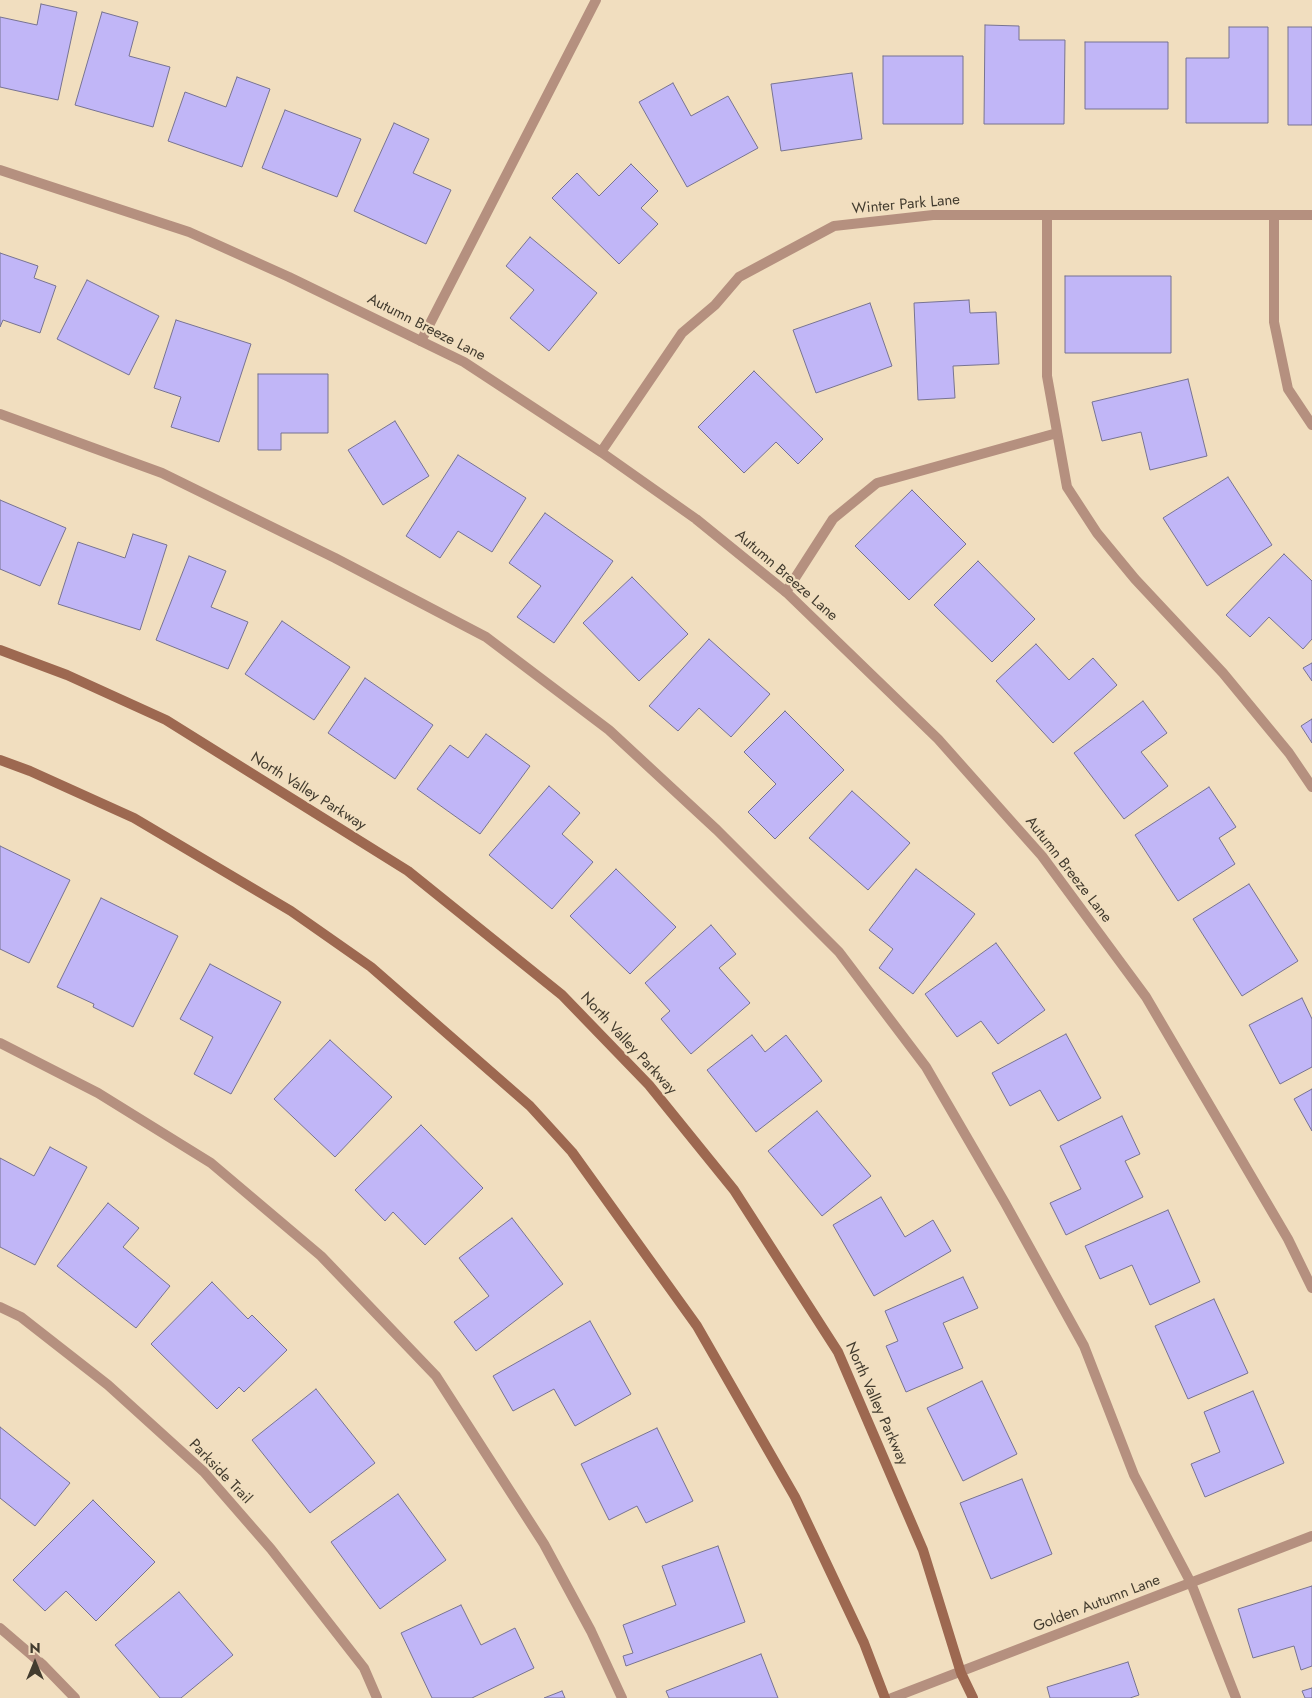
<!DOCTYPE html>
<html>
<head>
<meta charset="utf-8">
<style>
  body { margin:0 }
  #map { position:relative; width:1312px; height:1698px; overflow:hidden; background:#f1debf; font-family:Jost,sans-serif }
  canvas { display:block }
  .north { position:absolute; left:10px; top:1638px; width:50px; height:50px; -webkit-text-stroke:4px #f1debf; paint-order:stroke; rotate:0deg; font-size:14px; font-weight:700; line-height:20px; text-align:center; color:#433c2f }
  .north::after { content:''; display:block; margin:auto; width:18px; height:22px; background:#433c2f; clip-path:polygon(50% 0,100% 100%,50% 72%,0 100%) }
</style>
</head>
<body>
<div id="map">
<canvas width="1312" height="1698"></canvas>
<div class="north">N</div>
</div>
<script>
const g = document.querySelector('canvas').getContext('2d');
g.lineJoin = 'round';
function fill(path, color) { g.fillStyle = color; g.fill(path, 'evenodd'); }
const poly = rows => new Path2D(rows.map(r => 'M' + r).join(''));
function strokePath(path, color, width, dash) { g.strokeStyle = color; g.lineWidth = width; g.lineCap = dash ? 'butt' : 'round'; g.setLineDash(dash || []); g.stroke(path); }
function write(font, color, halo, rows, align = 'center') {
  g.font = font + ' Jost,sans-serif'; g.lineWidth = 4.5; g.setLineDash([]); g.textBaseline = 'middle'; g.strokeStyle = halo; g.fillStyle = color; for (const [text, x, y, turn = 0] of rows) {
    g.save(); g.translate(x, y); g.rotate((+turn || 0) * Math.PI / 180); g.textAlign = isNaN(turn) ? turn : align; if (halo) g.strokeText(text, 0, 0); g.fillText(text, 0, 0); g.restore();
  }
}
const building = poly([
  [41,4,77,12,58,100,0,87,0,17,37,25,41,4],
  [102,12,138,22,129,56,170,67,153,127,75,105,102,12],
  [985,25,1019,26,1019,40,1065,40,1064,124,984,124,985,25],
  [1229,27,1268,27,1268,123,1186,123,1186,58,1229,58,1229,27],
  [1288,27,1312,27,1312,125,1288,125,1288,27],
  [1085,42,1168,42,1168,109,1085,109,1085,42],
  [883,56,963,56,963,124,883,124,883,56],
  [852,73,862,139,781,151,771,84,852,73],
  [237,77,270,89,242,167,168,141,185,92,226,107,237,77],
  [673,83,691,116,728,96,758,148,687,187,639,102,673,83],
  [285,110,361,139,337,197,262,168,285,110],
  [394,123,429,139,413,173,451,190,426,244,354,211,394,123],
  [631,164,658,191,641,208,658,224,619,264,552,198,577,173,599,196,631,164],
  [530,237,597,293,549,351,510,318,534,290,506,266,530,237],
  [0,253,38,266,34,278,56,286,40,333,3,320,0,327,0,253],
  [1065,276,1171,276,1171,353,1065,353,1065,276],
  [87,280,159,316,129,375,57,339,87,280],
  [969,300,970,313,996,312,999,364,953,366,955,398,918,400,914,303,969,300],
  [870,303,892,366,816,393,793,330,870,303],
  [176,320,251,344,219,442,171,427,181,397,154,388,176,320],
  [754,371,823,439,798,464,776,442,744,473,698,427,754,371],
  [258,374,328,374,328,433,281,433,281,450,258,450,258,374],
  [1188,379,1207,456,1150,470,1141,432,1102,441,1092,402,1188,379],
  [395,421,429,476,383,505,348,450,395,421],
  [458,455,526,498,492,552,458,531,440,558,406,536,458,455],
  [1228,477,1272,545,1207,586,1163,518,1228,477],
  [912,490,966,544,909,600,855,546,912,490],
  [0,500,66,528,40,586,0,569,0,500],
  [545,513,613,561,554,643,517,617,541,586,509,563,545,513],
  [133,534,167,545,140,630,58,604,78,542,125,558,133,534],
  [1284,554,1312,581,1312,639,1303,649,1269,617,1250,637,1226,615,1284,554],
  [189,556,226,571,211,607,248,622,228,669,156,640,189,556],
  [978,561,1035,619,992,662,934,605,978,561],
  [632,577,688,634,639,681,583,623,632,577],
  [282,621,350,667,314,720,245,674,282,621],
  [709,639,770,694,731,737,699,708,678,731,649,706,709,639],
  [1036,644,1069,680,1093,658,1117,685,1053,743,996,681,1036,644],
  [1312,663,1312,681,1303,668,1312,663],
  [365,678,433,725,395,779,328,733,365,678],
  [1143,701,1167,733,1141,752,1168,786,1124,819,1074,753,1143,701],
  [785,711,844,770,775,839,748,812,776,784,744,752,785,711],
  [1312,719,1312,743,1301,726,1312,719],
  [486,734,530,766,480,834,417,789,450,745,468,758,486,734],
  [549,786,580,813,562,834,593,862,552,909,489,855,549,786],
  [1209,787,1236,827,1219,838,1235,864,1178,901,1135,835,1209,787],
  [852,791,910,843,868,890,809,838,852,791],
  [0,846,70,880,29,963,0,949,0,846],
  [616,869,676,927,630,974,570,916,616,869],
  [916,869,975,914,913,994,879,968,893,949,869,930,916,869],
  [1249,884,1298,961,1242,996,1193,919,1249,884],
  [101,898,178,936,133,1027,93,1007,94,1004,57,987,101,898],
  [711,925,736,954,719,968,750,1003,691,1054,661,1019,670,1011,645,983,711,925],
  [996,943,1045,1010,998,1044,981,1021,957,1037,925,994,996,943],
  [210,964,281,1002,231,1094,194,1074,213,1037,180,1019,210,964],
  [1302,998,1312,1019,1312,1067,1280,1084,1249,1025,1302,998],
  [1066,1034,1101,1098,1058,1121,1040,1090,1010,1106,992,1073,1066,1034],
  [752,1035,765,1052,786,1035,822,1081,756,1132,707,1070,752,1035],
  [330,1040,392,1097,335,1157,274,1099,330,1040],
  [1312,1089,1312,1131,1294,1099,1312,1089],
  [817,1111,871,1176,822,1216,768,1151,817,1111],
  [1122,1116,1140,1154,1125,1161,1143,1197,1066,1235,1050,1203,1081,1189,1060,1146,1122,1116],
  [421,1125,483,1188,425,1245,393,1212,385,1221,355,1190,421,1125],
  [50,1147,87,1167,35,1265,0,1247,0,1158,34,1176,50,1147],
  [881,1197,905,1237,933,1220,951,1251,874,1296,833,1225,881,1197],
  [108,1203,139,1228,123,1247,170,1286,136,1328,57,1266,108,1203],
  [1168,1210,1200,1282,1150,1305,1132,1265,1100,1279,1085,1246,1168,1210],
  [512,1218,563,1284,476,1351,454,1322,489,1296,459,1258,512,1218],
  [963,1277,978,1308,943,1323,963,1368,906,1392,886,1346,898,1341,885,1311,963,1277],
  [212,1282,248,1319,252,1315,287,1350,244,1392,239,1387,217,1409,151,1344,212,1282],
  [1214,1299,1248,1373,1188,1399,1155,1326,1214,1299],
  [590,1321,631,1394,575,1426,554,1389,513,1411,493,1376,590,1321],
  [982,1381,1017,1454,963,1481,927,1408,982,1381],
  [316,1389,375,1463,310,1513,252,1440,316,1389],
  [1253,1391,1284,1463,1205,1497,1191,1464,1220,1452,1204,1412,1253,1391],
  [0,1427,70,1483,35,1526,0,1498,0,1427],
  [657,1428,693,1501,646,1523,637,1506,609,1520,581,1464,657,1428],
  [1022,1479,1052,1554,991,1579,960,1503,1022,1479],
  [398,1494,446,1560,380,1609,331,1542,398,1494],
  [93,1500,155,1562,96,1621,66,1591,45,1611,13,1580,93,1500],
  [718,1546,745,1622,626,1666,623,1656,633,1653,623,1625,676,1605,662,1566,718,1546],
  [1312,1586,1312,1666,1301,1670,1294,1646,1253,1658,1238,1609,1312,1586],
  [179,1592,233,1655,181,1698,160,1698,115,1645,179,1592],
  [461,1605,481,1645,515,1628,534,1668,472,1698,432,1698,401,1633,461,1605],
  [761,1654,778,1698,669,1698,666,1691,761,1654],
  [1128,1662,1139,1695,1130,1698,1050,1698,1047,1687,1128,1662],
  [1312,1688,1312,1698,1305,1698,1302,1691,1312,1688],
  [562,1691,565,1698,544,1698,562,1691]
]);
fill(building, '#c1b6f7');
strokePath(building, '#777391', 1);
strokePath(poly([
  [1047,215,1047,376,1067,487,1097,533,1135,579,1223,673,1289,753,1312,787],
  [421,341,596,0],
  [0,414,162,473,335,558,486,637,609,730,717,830,839,952,926,1067,1005,1203,1084,1346,1134,1475,1191,1583,1236,1698],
  [786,592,833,519,877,483,1057,433],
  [0,1043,98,1093,211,1163,321,1256,436,1376,544,1544,591,1631,622,1698],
  [0,1628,42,1664,75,1698]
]), '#b5907f', 10);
strokePath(poly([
  [0,170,189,232,289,277,464,362,601,452,696,519,786,592,938,739,1042,856,1146,997,1288,1239,1312,1288],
  [1274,215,1274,322,1288,389,1312,425],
  [601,452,682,333,715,305,739,277,834,226,933,215,1312,215],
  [0,1307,21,1317,108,1385,204,1472,271,1549,364,1668,377,1698],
  [892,1698,1312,1536]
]), '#b5907f', 10);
strokePath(poly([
  [0,650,67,675,166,720,408,871,562,995,649,1085,734,1190,838,1352,923,1550,961,1673,973,1698],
  [0,760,30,771,134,818,291,911,371,967,530,1106,572,1152,697,1326,795,1497,864,1643,885,1698]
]), '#9d6850', 10);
write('15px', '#433c2f', '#f1debf', [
  ["Winter Park Lane",906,205,-5],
  ["Autumn Breeze Lane",426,328,27],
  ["Autumn Breeze Lane",786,576,41],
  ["North Valley Parkway",308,792,32],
  ["Autumn Breeze Lane",1068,870,52],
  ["North Valley Parkway",628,1044,47],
  ["North Valley Parkway",876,1404,66],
  ["Parkside Trail",220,1472,46],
  ["Golden Autumn Lane",1097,1604,-21]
]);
</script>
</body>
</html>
